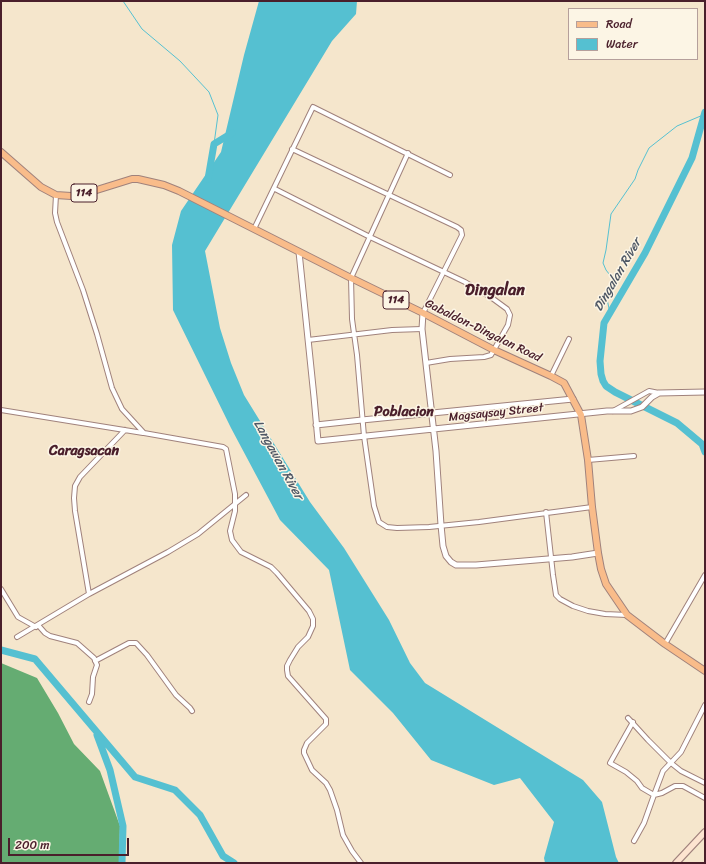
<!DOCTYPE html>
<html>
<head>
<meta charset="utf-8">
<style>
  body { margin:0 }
  #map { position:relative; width:706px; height:864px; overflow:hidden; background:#f5e6cc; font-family:Sriracha,sans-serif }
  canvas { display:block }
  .frame { position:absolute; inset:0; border:2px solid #4a1f2b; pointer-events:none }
  .legend { position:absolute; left:568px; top:8px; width:130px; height:52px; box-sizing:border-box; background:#fcf5e5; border:1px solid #b59f9b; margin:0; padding:5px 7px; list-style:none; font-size:12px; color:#4a1f2b }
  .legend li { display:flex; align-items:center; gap:8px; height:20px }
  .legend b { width:20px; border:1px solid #b59f9b }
  .scale { position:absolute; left:8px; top:838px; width:121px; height:18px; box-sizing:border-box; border:2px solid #4a1f2b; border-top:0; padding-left:5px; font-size:12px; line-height:14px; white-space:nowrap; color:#4a1f2b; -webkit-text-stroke:3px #fcf5e5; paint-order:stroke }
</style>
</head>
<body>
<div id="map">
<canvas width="706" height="864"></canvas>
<div class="frame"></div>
<ul class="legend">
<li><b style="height:5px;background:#f9bc8a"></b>Road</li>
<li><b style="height:11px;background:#55c0d1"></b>Water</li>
</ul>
<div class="scale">200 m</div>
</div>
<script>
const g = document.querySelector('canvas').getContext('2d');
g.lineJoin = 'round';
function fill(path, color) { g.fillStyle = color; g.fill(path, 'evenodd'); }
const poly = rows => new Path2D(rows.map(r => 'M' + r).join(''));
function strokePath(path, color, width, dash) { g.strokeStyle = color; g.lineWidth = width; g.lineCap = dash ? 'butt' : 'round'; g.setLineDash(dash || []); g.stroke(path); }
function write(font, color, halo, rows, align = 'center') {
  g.font = font + ' Sriracha,sans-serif'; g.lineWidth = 3; g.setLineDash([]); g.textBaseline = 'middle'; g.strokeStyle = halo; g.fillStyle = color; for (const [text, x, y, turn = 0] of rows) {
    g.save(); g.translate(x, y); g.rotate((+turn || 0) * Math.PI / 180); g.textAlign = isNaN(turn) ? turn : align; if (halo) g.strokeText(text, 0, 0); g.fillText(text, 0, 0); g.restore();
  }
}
fill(poly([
  [1,663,37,678,58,713,74,744,100,771,120,826,119,863,1,863]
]), '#65ac72');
fill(poly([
  [259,1,357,1,356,14,332,41,205,251,220,328,231,363,244,395,310,502,344,548,389,620,410,663,425,683,583,780,602,802,616,857,619,863,545,863,544,858,554,822,520,778,494,785,431,760,393,713,350,670,329,570,280,520,231,428,173,310,172,245,181,211,221,152,244,55]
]), '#55c0d1');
strokePath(poly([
  [123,1,142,29,180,61,209,92,218,115,214,144],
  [610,313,607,299,612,285,613,279,606,270,603,263,606,250,611,214,635,179,638,170,649,148,677,126,703,115]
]), '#55c0d1', 1);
strokePath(poly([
  [705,112,692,158,645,253,604,323,600,361,601,374,603,381,606,386,615,392,677,423,702,444,705,452],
  [208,179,214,144,232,133],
  [1,650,35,659,135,777,175,790,200,815,223,856,234,863],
  [97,735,110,770,123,826,122,863]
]), '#55c0d1', 7);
const minor = poly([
  [292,149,457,227,461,230,462,235,423,313],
  [408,153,351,278,352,319,357,355,364,436,374,506,379,522,387,527,397,528,429,527,479,522,592,507],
  [275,189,370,237,465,282,492,298,507,309,510,315,508,325,491,355,484,357,450,359,426,363],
  [56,195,55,213,57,222,83,290,97,334,112,388,122,409,144,433,223,447,226,449,235,494,235,511,230,531,232,540,241,552,271,567,277,573,309,611,313,619,313,626,308,637,298,647,290,660,287,666,287,670,288,676,326,719,326,724,307,743,304,750,304,753,312,770,326,783,330,790,337,810,343,835,352,851,361,863],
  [254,229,313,107,450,175],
  [308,340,392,330,422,329],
  [551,376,569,339],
  [1,410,143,433],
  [613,411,649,391,659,393],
  [588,460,634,456],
  [546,512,553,575,556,595,560,599,573,606,588,611,605,614,627,615],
  [1,589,18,617,36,627],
  [89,594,75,511,74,498,75,486,80,477,125,430],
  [38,625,45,633,50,636,77,643,94,658,97,665,93,677,92,694,89,702],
  [17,637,89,594,168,552,198,534,246,495],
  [665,644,705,575],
  [95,661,129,643,136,643,147,655,176,695,190,708,192,711],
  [628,718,648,740,671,763,681,771,705,783],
  [633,722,610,763,626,772,637,781,642,788,654,795,663,771,681,752,705,705],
  [634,841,644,823,654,795,662,793,675,786,683,786,705,798]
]);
const tertiary = poly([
  [299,252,314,397,318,441,607,411,631,411,642,407,652,397,659,393,705,392],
  [423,313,422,329,436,451,441,525,443,546,446,556,451,562,456,565,476,565,572,557,598,553],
  [316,425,362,420,573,399]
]);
const secondary = poly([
  [676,863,705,832]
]);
const primary = poly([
  [1,152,41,187,56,195,71,196,87,193,132,179,138,179,164,185,179,191,351,278,423,313,494,350,551,376,564,383,581,415,588,460,592,507,598,553,601,569,606,584,627,615,665,644,705,671]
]);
strokePath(minor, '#a0827c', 6);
strokePath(tertiary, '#a0827c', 7);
strokePath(secondary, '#a0827c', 8);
strokePath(primary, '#a0827c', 8);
strokePath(minor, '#fff', 4);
strokePath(tertiary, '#fff', 5);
strokePath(secondary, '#fde4d0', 5.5);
strokePath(primary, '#f9bc8a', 6);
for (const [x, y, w] of [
  [84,193,26],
  [396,300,26]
]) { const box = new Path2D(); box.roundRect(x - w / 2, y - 9, w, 18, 3); g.fillStyle = '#fcf5e5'; g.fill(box); strokePath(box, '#4a1f2b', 1); }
write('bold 11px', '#4a1f2b', null, [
  ["114",84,193],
  ["114",396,300]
]);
write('12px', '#4a1f2b', '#fcf5e5', [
  ["Gabaldon-Dingalan Road",483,331,26],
  ["Magsaysay Street",496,413,-6]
]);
write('italic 13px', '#4e5765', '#fcf5e5', [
  ["Dingalan River",618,275,-60],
  ["Langawan River",278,460,61]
]);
write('bold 14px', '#4a1f2b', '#fcf5e5', [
  ["Poblacion",404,412],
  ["Caragsacan",84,451]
]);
write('bold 16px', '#4a1f2b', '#fcf5e5', [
  ["Dingalan",495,291]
]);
</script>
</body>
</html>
